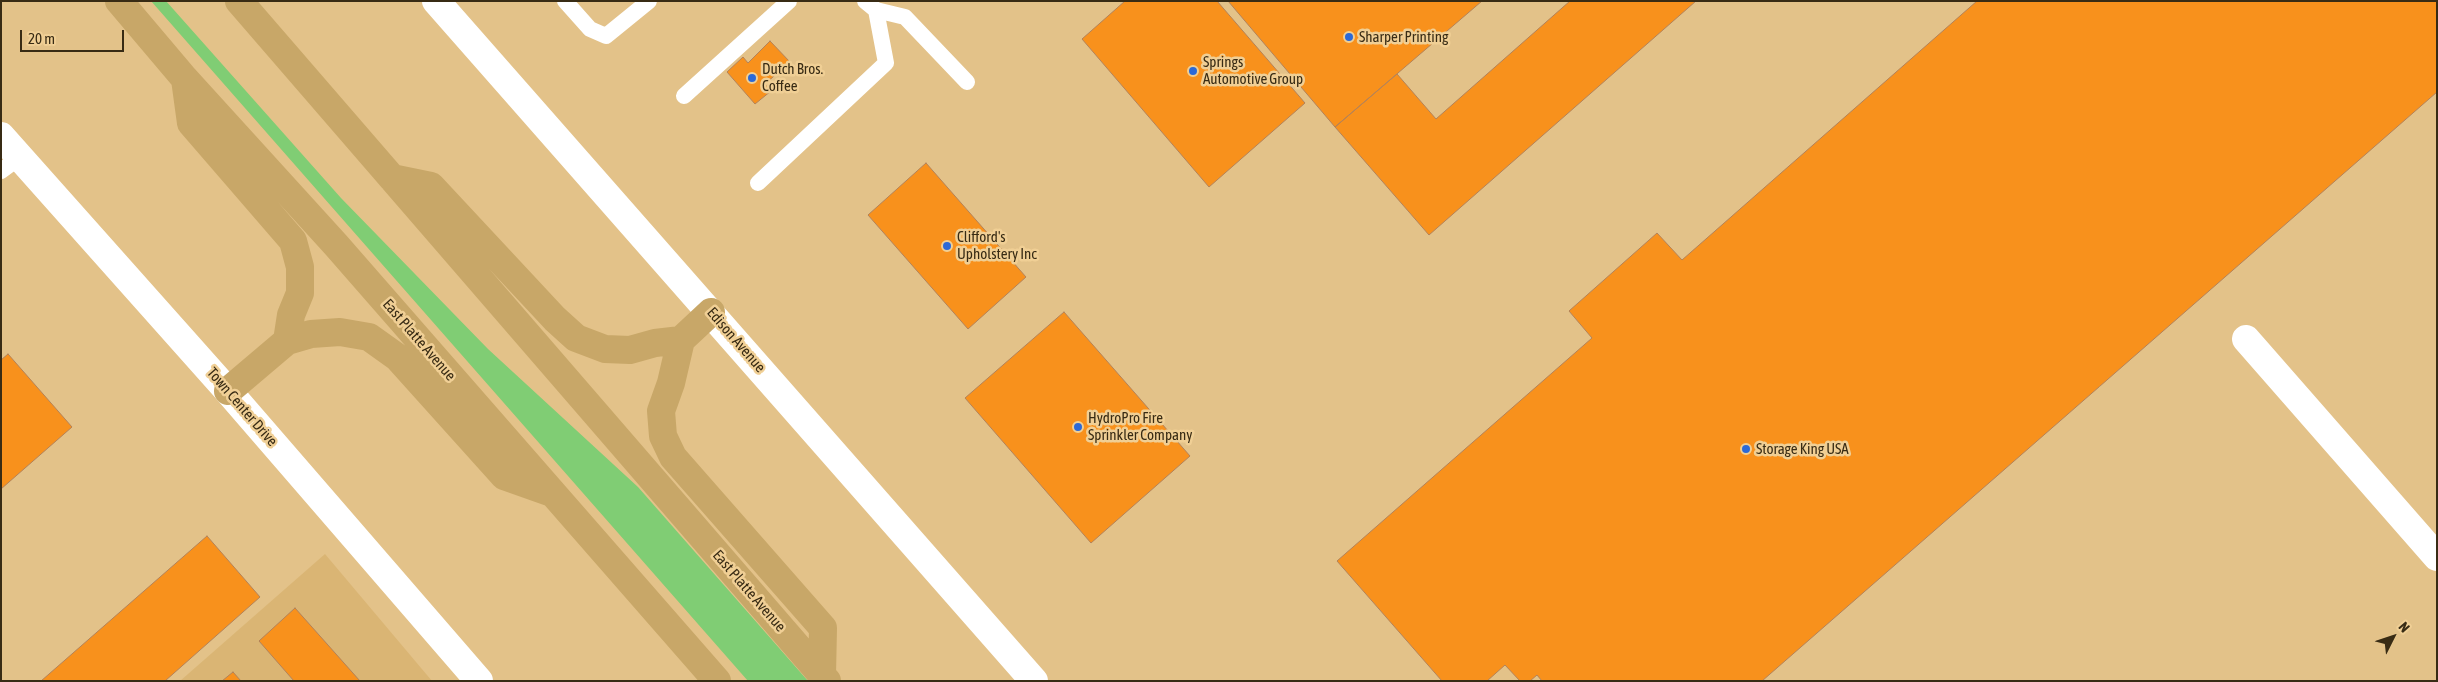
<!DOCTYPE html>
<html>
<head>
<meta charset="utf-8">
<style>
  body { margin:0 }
  #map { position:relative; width:2438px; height:682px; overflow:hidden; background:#e3c289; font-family:"Asap Condensed",sans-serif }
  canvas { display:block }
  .frame { position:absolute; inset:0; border:2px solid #382b14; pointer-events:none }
  .north { position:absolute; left:2368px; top:612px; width:50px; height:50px; -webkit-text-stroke:4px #f0cf95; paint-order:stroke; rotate:49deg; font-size:14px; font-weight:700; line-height:20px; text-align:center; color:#382b14 }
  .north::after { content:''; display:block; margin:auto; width:18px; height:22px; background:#382b14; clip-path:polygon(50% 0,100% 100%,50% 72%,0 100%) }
  .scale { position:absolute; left:20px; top:30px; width:104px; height:22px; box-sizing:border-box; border:2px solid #382b14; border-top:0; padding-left:6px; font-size:15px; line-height:18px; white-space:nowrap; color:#382b14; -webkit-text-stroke:4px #f0cf95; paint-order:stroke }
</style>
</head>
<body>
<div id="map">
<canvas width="2438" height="682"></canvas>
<div class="frame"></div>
<div class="north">N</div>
<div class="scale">20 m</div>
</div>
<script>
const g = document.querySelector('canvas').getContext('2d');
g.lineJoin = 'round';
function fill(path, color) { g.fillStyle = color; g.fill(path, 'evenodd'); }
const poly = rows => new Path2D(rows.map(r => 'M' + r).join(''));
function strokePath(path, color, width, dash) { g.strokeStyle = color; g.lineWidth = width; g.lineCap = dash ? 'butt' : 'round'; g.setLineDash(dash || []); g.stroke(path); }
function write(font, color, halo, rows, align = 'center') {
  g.font = font + ' "Asap Condensed",sans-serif'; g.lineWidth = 5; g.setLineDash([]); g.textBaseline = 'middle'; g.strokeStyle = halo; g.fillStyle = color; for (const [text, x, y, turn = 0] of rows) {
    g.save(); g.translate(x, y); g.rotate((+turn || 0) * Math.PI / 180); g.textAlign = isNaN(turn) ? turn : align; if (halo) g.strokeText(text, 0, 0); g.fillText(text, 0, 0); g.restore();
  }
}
fill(poly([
  [325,554,432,681,180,681]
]), '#dab574');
fill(poly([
  [151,1,166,1,341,198,488,349,638,487,808,681,748,681]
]), '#80cd74');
const building = poly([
  [1125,1,1217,1,1305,103,1209,187,1082,39,1125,1],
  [1228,1,1482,1,1335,127,1228,1],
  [1570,1,1696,1,1429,235,1335,127,1397,74,1436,119,1570,1],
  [1977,1,2437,1,2437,92,1762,681,1542,681,1537,675,1530,681,1520,681,1505,665,1487,681,1442,681,1337,561,1592,338,1569,311,1657,233,1682,260,1977,1],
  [770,41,790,62,765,84,771,91,755,104,727,72,743,57,748,63,770,41],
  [926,163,1026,277,968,329,868,215,926,163],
  [1064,312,1190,456,1091,543,965,398,1064,312],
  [8,354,72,427,1,489,1,360,8,354],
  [207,536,260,597,165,681,41,681,207,536],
  [295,608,360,681,294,681,259,641,295,608],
  [233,672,241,681,222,681,233,672]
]);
fill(building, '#f8911c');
strokePath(building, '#b38259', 1);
strokePath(poly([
  [565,1,590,29,606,36,649,1],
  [876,10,905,17,967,82],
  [684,96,789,1],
  [1,171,20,157],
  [758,183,886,63,876,10,865,1]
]), '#fff', 16);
strokePath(poly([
  [436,1,1034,681],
  [1,136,228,391,479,681],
  [2246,339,2437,557]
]), '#fff', 28);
strokePath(poly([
  [119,1,185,79,336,245,717,681],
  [239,1,827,681],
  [185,79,191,123,293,241,300,267,300,293,291,315,287,341],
  [392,178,431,186,555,319,576,338,605,349,630,350,655,343,681,340],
  [711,312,681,340,671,383,661,411,663,436,673,457,823,628,822,675],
  [228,391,287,341,311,334,340,332,369,337,397,357,504,476,552,493]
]), '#c8a768', 28);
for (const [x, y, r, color] of [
  [1349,37,5,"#2c69d6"],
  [1193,71,5,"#2c69d6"],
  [752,78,5,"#2c69d6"],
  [947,246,5,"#2c69d6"],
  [1078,427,5,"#2c69d6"],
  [1746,449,5,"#2c69d6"]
]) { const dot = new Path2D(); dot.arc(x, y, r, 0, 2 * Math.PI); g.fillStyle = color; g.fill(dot); strokePath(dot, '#f0cf95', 2); }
write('15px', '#382b14', '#f0cf95', [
  ["Sharper Printing",1359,37],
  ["Springs",1203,62],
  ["Automotive Group",1203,79],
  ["Dutch Bros.",762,69],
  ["Coffee",762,86],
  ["Clifford's",957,237],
  ["Upholstery Inc",957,254],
  ["HydroPro Fire",1088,418],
  ["Sprinkler Company",1088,435],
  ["Storage King USA",1756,449]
], 'left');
write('15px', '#382b14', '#f0cf95', [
  ["East Platte Avenue",419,340,49],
  ["Edison Avenue",736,340,49],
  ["Town Center Drive",242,407,49],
  ["East Platte Avenue",749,591,49]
]);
</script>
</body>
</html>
